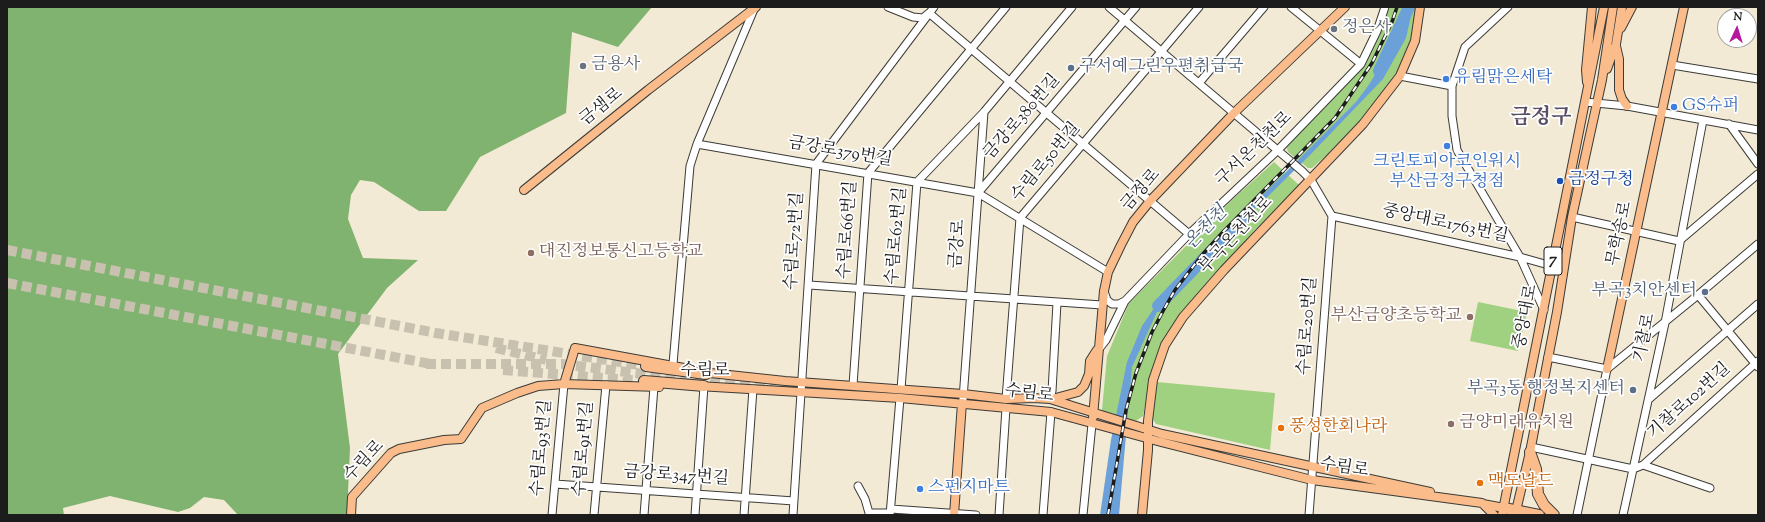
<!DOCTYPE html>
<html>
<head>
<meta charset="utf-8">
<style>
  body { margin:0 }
  #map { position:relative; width:1765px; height:522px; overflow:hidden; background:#f3ead5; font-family:"Sorts Mill Goudy",serif }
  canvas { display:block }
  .frame { position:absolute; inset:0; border:8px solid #1c1c1c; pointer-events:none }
  .north { position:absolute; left:1717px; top:8px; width:40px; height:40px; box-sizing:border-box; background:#fff; border:1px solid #a4a4a4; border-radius:50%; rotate:4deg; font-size:11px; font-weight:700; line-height:16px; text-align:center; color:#1c1c1c }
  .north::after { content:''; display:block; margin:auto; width:14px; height:18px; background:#b5179e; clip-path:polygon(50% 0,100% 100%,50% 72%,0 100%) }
</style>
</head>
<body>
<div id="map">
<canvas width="1765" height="522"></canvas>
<div class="frame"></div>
<div class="north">N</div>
</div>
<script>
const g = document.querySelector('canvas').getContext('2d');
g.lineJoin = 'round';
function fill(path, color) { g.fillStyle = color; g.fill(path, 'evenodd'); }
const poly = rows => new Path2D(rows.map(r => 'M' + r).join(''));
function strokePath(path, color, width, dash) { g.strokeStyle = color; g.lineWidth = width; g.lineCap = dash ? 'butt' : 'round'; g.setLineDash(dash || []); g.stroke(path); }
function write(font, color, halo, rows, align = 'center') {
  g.font = font + ' "Sorts Mill Goudy","Noto Serif KR",serif'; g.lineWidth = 3.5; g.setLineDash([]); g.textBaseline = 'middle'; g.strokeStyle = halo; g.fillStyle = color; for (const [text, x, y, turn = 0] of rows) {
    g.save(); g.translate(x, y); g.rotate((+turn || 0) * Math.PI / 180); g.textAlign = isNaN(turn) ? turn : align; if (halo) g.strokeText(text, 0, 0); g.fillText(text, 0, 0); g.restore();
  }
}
fill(poly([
  [1390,7,1417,7,1411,43,1399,73,1387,86,1371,109,1329,153,1312,168,1308,168,1288,152,1286,146,1368,55],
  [1274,162,1299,185,1254,231,1177,320,1161,344,1150,379,1143,416,1136,421,1106,414,1102,410,1107,356,1129,303,1233,199],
  [1478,302,1527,312,1518,351,1470,341],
  [1157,382,1275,393,1270,450,1156,424,1151,417]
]), '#a0d181');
fill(poly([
  [7,7,652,7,618,47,572,32,566,113,480,157,446,211,419,211,374,182,360,180,351,195,348,219,363,258,418,260,387,288,338,354,350,448,347,515,238,515,224,500,204,497,190,508,178,512,110,496,63,508,64,515,7,515]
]), '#80b36f');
fill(poly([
  [1405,7,1413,7,1406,38,1383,79,1311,154,1257,207,1199,257,1161,303,1132,367,1119,515,1100,515,1111,440,1127,362,1142,326,1169,286,1285,173,1356,102,1368,86,1393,46]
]), '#6ca0d8');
strokePath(poly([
  [1379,71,1409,7],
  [1158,306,1249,212]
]), '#6ca0d8', 12);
strokePath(poly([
  [7,250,436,333,646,366],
  [7,283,431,364],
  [496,348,546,360],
  [426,364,562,364,684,379,775,387],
  [503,370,644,381],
  [1096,421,1141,431]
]), '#c8c1b0', 10, [10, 5]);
const minor = poly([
  [888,7,913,17,923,18,929,13,1189,234],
  [1109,7,1302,171,1311,180,1332,216,1309,515],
  [1291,7,1361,64],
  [1508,7,1465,47,1452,86,1452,116,1457,150,1520,257,1544,310],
  [1672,65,1758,79],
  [1400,76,1452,86],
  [1199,83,1264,7],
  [1585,102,1627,106,1758,130],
  [1729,124,1758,164],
  [697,144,978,193,1108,272],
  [978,193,1136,7],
  [1332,216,1520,257,1552,266],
  [1572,217,1679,241,1758,174],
  [809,285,1102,305],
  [1104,291,1107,300,1112,304,1119,304,1125,301],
  [1698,295,1758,367],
  [1099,349,1106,340,1125,301,1189,234,1277,151,1361,64,1377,31,1385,7],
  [1548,357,1607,369,1698,295,1758,244],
  [668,369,673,364,690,166,697,144,755,7],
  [853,385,868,173,1006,7],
  [901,389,917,182,984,112,1072,7],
  [963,399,984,112],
  [1006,399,1020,218,1199,7],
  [1050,399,1052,391,1057,303],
  [1649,399,1758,304],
  [1531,447,1633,469,1643,465,1710,488],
  [1643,465,1758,361],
  [555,484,794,501],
  [858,486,865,499,869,513,890,513],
  [891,509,976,515],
  [552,515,564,384],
  [594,515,606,385],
  [644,515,654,387],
  [695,515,704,386],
  [744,515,753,389],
  [793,515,816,164,934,7],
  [890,515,900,398],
  [999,515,1006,408],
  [1043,515,1051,412],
  [1083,515,1092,424],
  [1577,515,1607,369],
  [1623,515,1665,323,1703,120]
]);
const major = poly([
  [1621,28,1632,7],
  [1616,46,1619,59,1619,90,1622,99,1627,106],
  [1607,69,1616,44,1622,7],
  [1587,82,1586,70,1592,7],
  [524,190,648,90,756,7],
  [1607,369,1684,7],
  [701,372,785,381,963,394,1006,399,1033,398,1050,399,1162,434,1430,492],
  [564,384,575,348,684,368],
  [698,386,900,398,1051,412,1161,442,1312,480,1482,503,1494,515],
  [1052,399,1078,392,1084,386,1089,374,1090,361,1097,350],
  [1093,417,1104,291,1108,272,1121,245,1133,222,1150,201,1234,113,1345,7],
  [1483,504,1504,508],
  [351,515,352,497,391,453,399,449,444,440,461,439,482,408,517,393,538,386,564,384,659,387],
  [954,515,962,403],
  [1142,515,1148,450,1148,421,1153,380,1165,345,1183,317,1224,270,1363,124,1400,76,1415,41,1420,7],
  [1502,515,1604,7],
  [1515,515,1530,452,1557,312,1572,217,1602,80,1613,7]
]);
const highway = poly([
  [646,366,706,374],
  [644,381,704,386],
  [1530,452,1536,469,1538,494,1544,505,1554,515],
  [1504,508,1539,515]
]);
strokePath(minor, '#3c3b38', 9);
strokePath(major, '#3c3b38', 10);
strokePath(highway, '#3c3b38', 12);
strokePath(minor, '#fff', 7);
strokePath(major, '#f9bc8a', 8);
strokePath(highway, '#f9bc8a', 10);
const rail = poly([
  [1108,515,1126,410,1136,373,1152,332,1163,311,1175,290,1202,255,1223,232,1335,118,1372,63,1392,22,1397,7]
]);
strokePath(rail, '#1c1c1c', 3.5);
strokePath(rail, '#fff', 2, [6]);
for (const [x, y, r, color] of [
  [1334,29,4,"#6b7280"],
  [583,66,4,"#6b7280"],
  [1071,68,4,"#5c6f8a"],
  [1446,79,4,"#3f7fe0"],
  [1674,107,4,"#3f7fe0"],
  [1447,146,4,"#3f7fe0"],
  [1560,181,4,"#1a4fb4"],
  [531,253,4,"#8d6e63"],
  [1705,292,4,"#5c6f8a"],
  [1470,317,4,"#8d6e63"],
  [1633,390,4,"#5c6f8a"],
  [1451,424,4,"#8d6e63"],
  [1281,428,4,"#e8710a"],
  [1480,483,4,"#e8710a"],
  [920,489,4,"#3f7fe0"]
]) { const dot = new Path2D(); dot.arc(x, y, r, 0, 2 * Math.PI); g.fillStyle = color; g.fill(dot); strokePath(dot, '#fff', 1.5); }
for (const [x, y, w] of [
  [1553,261,18]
]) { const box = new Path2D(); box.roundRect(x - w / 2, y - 14, w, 28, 3); g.fillStyle = '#fff'; g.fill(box); strokePath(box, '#1c1c1c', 1); }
write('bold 16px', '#1c1c1c', null, [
  ["7",1553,261]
]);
write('17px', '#5b616d', '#fff', [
  ["정은사",1342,29],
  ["금용사",591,66]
], 'left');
write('17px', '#4e5e75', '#fff', [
  ["구서예그린우편취급국",1079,68,"left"],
  ["부곡3치안센터",1697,292],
  ["부곡3동 행정복지센터",1625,390]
], 'right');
write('17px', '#366cbe', '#fff', [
  ["유림맑은세탁",1454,79],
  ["GS슈퍼",1682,107],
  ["크린토피아코인워시",1447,163,"center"],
  ["부산금정구청점",1447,183,"center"],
  ["스펀지마트",928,489]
], 'left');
write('17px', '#1c1c1c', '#fff', [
  ["금샘로",602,108,-39],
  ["금강로380번길",1023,118,-49],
  ["구서온천천로",1255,150,-44],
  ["금강로379번길",840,153,10],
  ["수림로50번길",1047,163,-50],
  ["금정로",1142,191,-49],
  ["중앙대로1763번길",1445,225,12],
  ["수림로66번길",849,230,-86],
  ["무학송로",1621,234,-78],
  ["수림로62번길",898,236,-85],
  ["부곡온천천로",1237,236,-47],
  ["수림로72번길",796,241,-86],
  ["금강로",959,244,-86],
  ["중앙대로",1527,317,-79],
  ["수림로20번길",1309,326,-86],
  ["기찰로",1646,338,-78],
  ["수림로",705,372,1],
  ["수림로",1029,395,7],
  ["기찰로102번길",1690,402,-42],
  ["수림로93번길",543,448,-85],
  ["수림로91번길",585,449,-85],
  ["수림로",365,462,-46],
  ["수림로",1344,469,9],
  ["금강로347번길",676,477,4]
]);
write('17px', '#164399', '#fff', [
  ["금정구청",1568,181]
], 'left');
write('17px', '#785e54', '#fff', [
  ["대진정보통신고등학교",539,253],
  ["부산금양초등학교",1462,317,"right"],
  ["금양미래유치원",1459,424]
], 'left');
write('17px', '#c56008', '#fff', [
  ["풍성한회나라",1289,428],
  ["맥도날드",1488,483]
], 'left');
write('italic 18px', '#445e7a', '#fff', [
  ["온천천",1207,229,-46]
]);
write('bold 21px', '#594e63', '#fff', [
  ["금정구",1541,119]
]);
</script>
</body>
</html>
